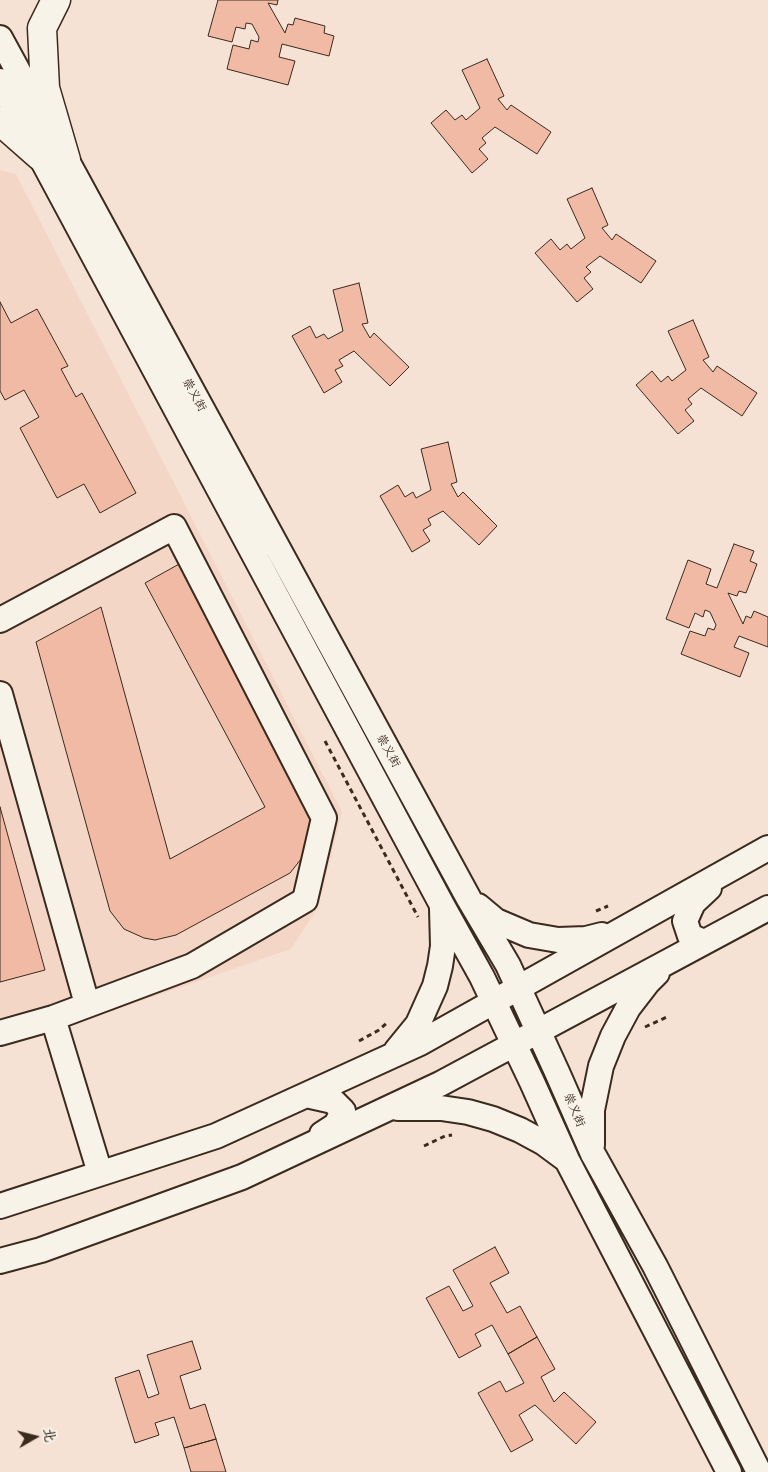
<!DOCTYPE html>
<html>
<head>
<meta charset="utf-8">
<style>
  body { margin:0 }
  #map { position:relative; width:768px; height:1472px; overflow:hidden; background:#f5e2d4; font-family:"Shantell Sans","LXGW WenKai TC",sans-serif }
  canvas { display:block }
  .north { position:absolute; left:10px; top:1412px; width:50px; height:50px; -webkit-text-stroke:4px #f7f3e8; paint-order:stroke; rotate:82deg; font-size:14px; font-weight:700; line-height:20px; text-align:center; color:#3b2a1e }
  .north::after { content:''; display:block; margin:auto; width:18px; height:22px; background:#3b2a1e; clip-path:polygon(50% 0,100% 100%,50% 72%,0 100%) }
</style>
</head>
<body>
<div id="map">
<canvas width="768" height="1472"></canvas>
<div class="north">北</div>
</div>
<script>
const g = document.querySelector('canvas').getContext('2d');
g.lineJoin = 'round';
function fill(path, color) { g.fillStyle = color; g.fill(path, 'evenodd'); }
const poly = rows => new Path2D(rows.map(r => 'M' + r).join(''));
function strokePath(path, color, width, dash) { g.strokeStyle = color; g.lineWidth = width; g.lineCap = dash ? 'butt' : 'round'; g.setLineDash(dash || []); g.stroke(path); }
function write(font, color, halo, rows, align = 'center') {
  g.font = font + ' "Shantell Sans","LXGW WenKai TC",sans-serif'; g.lineWidth = 4.5; g.setLineDash([]); g.textBaseline = 'middle'; g.strokeStyle = halo; g.fillStyle = color; for (const [text, x, y, turn = 0] of rows) {
    g.save(); g.translate(x, y); g.rotate((+turn || 0) * Math.PI / 180); g.textAlign = isNaN(turn) ? turn : align; if (halo) g.strokeText(text, 0, 0); g.fillText(text, 0, 0); g.restore();
  }
}
fill(poly([
  [0,170,16,174,342,812,318,908,291,949,121,1008,0,1047]
]), '#f4d6c6');
const building = poly([
  [218,0,278,0,277,5,268,3,285,33,288,24,293,25,295,18,325,26,324,33,334,36,329,56,282,44,279,57,295,61,288,85,227,69,233,45,249,49,251,40,258,42,259,37,252,24,246,23,245,29,236,27,232,42,208,36,218,0],
  [487,59,504,96,498,99,507,110,511,105,551,132,537,154,495,127,482,138,486,143,479,149,488,159,472,173,431,123,446,110,455,120,462,115,466,120,480,108,462,70,487,59],
  [592,188,608,225,602,228,612,240,616,234,656,261,641,283,600,256,586,267,591,272,584,278,593,289,577,302,535,253,551,239,560,250,567,244,571,249,585,238,567,199,592,188],
  [359,283,368,323,362,324,370,338,374,333,409,367,390,386,354,351,339,360,343,366,335,370,342,382,324,393,292,336,310,326,316,338,324,334,328,339,343,331,333,290,359,283],
  [0,302,11,323,37,309,68,366,61,369,76,397,82,393,136,493,100,513,84,484,57,498,20,428,39,417,24,390,5,400,0,391,0,302],
  [693,320,709,357,703,360,713,372,717,366,757,393,742,416,701,388,688,399,692,404,685,410,694,421,678,434,636,385,652,371,661,382,668,376,672,381,686,370,668,331,693,320],
  [448,442,457,482,451,484,458,497,463,492,497,526,479,545,443,511,428,519,431,525,423,530,430,541,412,552,380,496,398,485,405,497,413,492,416,498,431,490,421,449,448,442],
  [734,544,754,551,750,561,757,564,746,593,739,591,737,596,728,593,743,624,746,616,751,618,754,611,768,617,768,647,739,636,734,647,749,653,740,677,681,654,690,631,705,636,708,628,714,630,716,625,710,612,705,610,703,617,695,613,689,628,666,619,688,560,711,569,706,584,717,588,734,544],
  [181,563,313,819,305,854,290,873,176,935,155,940,144,938,124,929,110,911,36,642,101,607,170,859,265,807,145,583,181,563],
  [0,807,45,970,0,982,0,807],
  [495,1247,509,1273,490,1283,507,1313,520,1306,537,1337,508,1354,492,1325,475,1334,481,1346,459,1358,426,1298,449,1286,463,1311,473,1306,453,1270,495,1247],
  [537,1337,555,1369,541,1377,554,1402,564,1392,596,1422,576,1444,535,1405,519,1415,533,1440,511,1452,478,1393,500,1381,506,1392,524,1383,508,1354,537,1337],
  [192,1341,201,1369,180,1376,190,1409,205,1404,216,1439,184,1448,174,1417,155,1423,159,1435,135,1443,115,1378,139,1370,148,1398,159,1394,147,1355,192,1341],
  [216,1439,226,1472,191,1472,184,1448,216,1439]
]);
fill(building, '#f0baa4');
strokePath(building, '#3b2a1e', 1);
const minor = poly([
  [0,38,469,899,508,965,557,1072,593,1154,655,1266,759,1472],
  [0,81,442,905,482,977,532,1082,567,1160,729,1472],
  [0,620,174,527,324,818,305,900,192,966,53,1018,0,1033],
  [0,694,87,1004],
  [478,906,496,921,529,935,558,940,586,939,602,935],
  [704,942,690,936,685,921,693,903,709,888],
  [53,1018,100,1173],
  [396,1051,418,1024,435,986,440,966,443,946,442,909],
  [306,1095,333,1101,343,1111,336,1125,322,1134],
  [398,1108,441,1108,468,1112,493,1119,520,1130,544,1143,567,1160],
  [592,1145,592,1110,601,1066,613,1036,628,1008,648,982,657,973],
  [0,1206,216,1136,420,1043,768,848],
  [0,1261,41,1250,242,1177,440,1084,768,908]
]);
const major = poly([
  [56,0,42,28,45,88,66,160],
  [0,121,40,156]
]);
strokePath(minor, '#3b2a1e', 28);
strokePath(major, '#3b2a1e', 31);
strokePath(poly([
  [325,741,418,917],
  [596,911,608,906],
  [645,1027,667,1017],
  [359,1041,379,1030,388,1022],
  [424,1146,445,1136,452,1135]
]), '#3b2a1e', 3, [5, 4]);
strokePath(minor, '#f7f3e8', 24);
strokePath(major, '#f7f3e8', 28);
write('12px', '#3b2a1e', '#f7f3e8', [
  ["崇义街",194,395,61],
  ["崇义街",388,751,61],
  ["崇义街",574,1110,67]
]);
</script>
</body>
</html>
